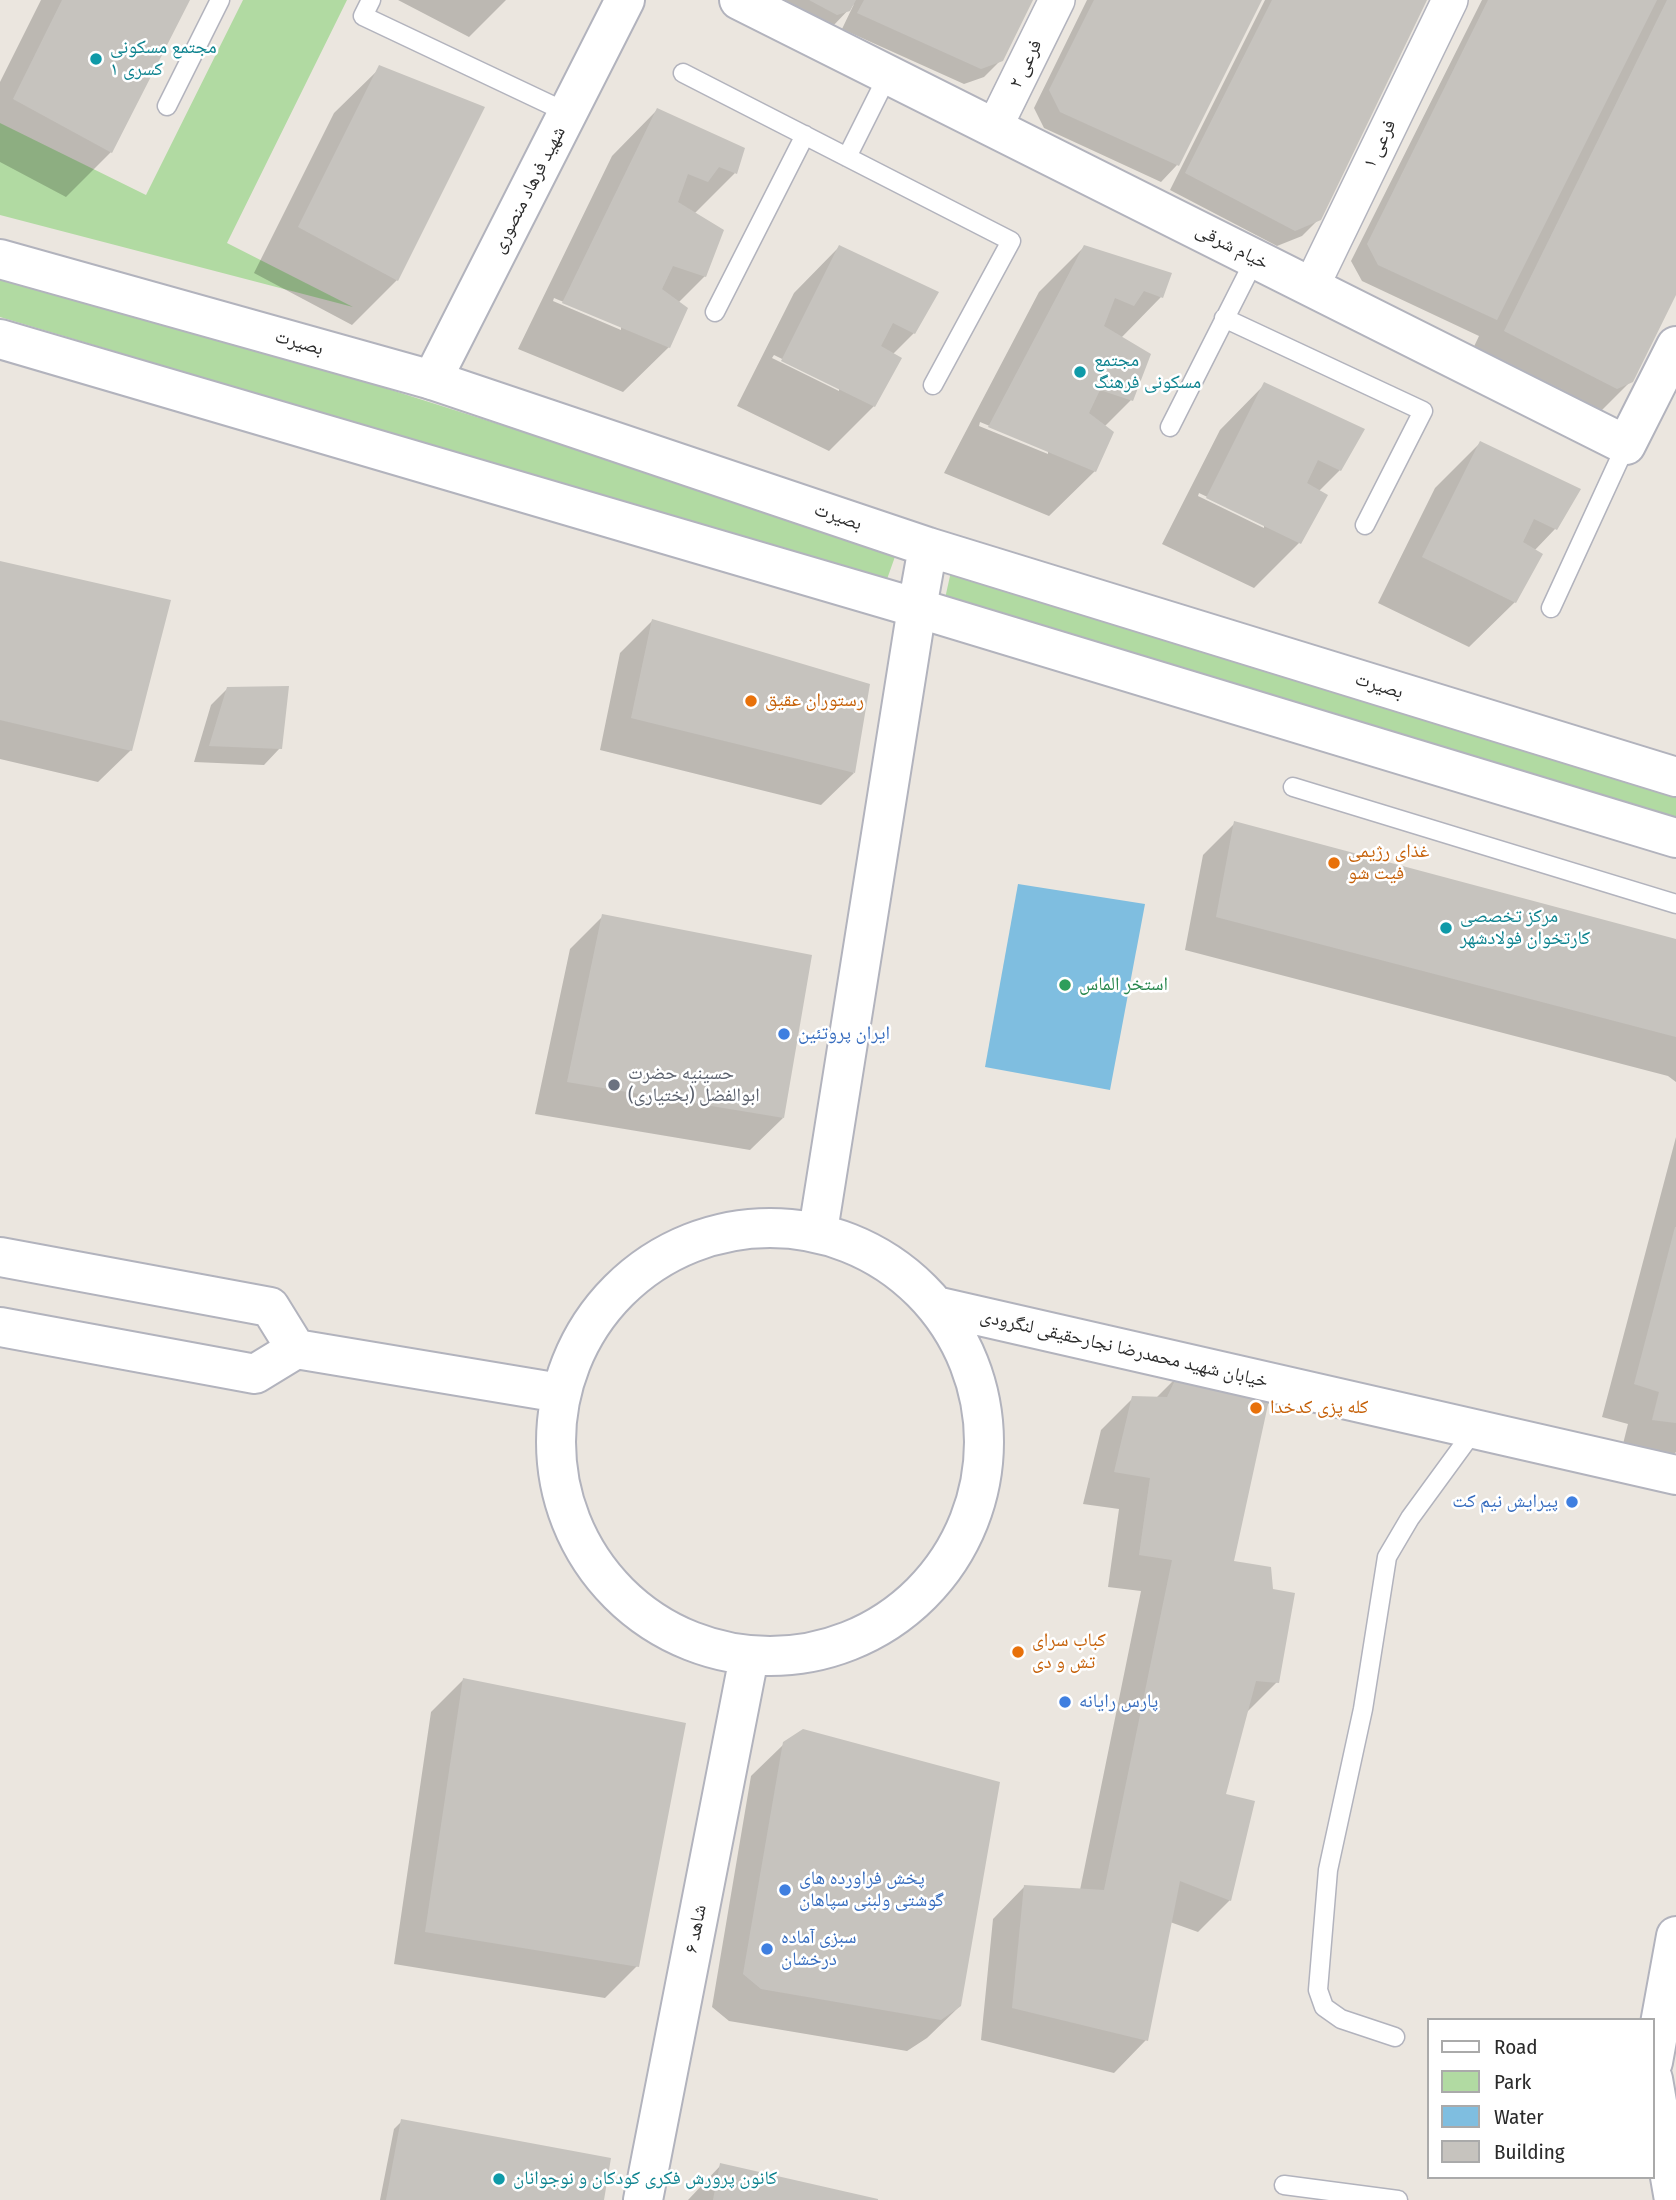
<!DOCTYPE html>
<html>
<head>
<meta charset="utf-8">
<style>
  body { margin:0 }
  #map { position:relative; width:1676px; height:2200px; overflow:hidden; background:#ebe6df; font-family:"Fira Sans Condensed",sans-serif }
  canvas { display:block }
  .legend { position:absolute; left:1427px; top:2018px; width:228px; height:161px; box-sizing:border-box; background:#fff; border:2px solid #aaa; margin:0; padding:9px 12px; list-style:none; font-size:21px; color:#2b2b2b }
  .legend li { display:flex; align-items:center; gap:14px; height:35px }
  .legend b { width:35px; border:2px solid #aaa }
</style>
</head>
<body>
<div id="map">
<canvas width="1676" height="2200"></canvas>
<ul class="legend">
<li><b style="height:9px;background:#fff"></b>Road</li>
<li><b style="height:19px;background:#b1daa2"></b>Park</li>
<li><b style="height:19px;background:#7fbee0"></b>Water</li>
<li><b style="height:19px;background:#c6c3be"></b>Building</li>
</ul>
</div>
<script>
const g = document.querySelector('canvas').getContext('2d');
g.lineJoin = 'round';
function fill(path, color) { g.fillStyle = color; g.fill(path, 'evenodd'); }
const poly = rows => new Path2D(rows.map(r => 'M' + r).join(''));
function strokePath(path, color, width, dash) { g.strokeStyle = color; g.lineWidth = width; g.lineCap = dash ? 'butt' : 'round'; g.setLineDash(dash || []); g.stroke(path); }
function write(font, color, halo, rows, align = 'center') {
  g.font = font + ' "Fira Sans Condensed","Noto Naskh Arabic",sans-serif'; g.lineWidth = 5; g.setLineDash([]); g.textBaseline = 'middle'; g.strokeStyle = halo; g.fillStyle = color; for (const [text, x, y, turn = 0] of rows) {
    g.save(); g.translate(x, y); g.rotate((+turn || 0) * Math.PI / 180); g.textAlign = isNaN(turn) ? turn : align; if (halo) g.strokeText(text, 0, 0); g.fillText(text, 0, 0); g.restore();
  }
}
fill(poly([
  [243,0,347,0,227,243,353,307,0,215,0,123,146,195],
  [0,270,294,359,897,551,886,582,0,317],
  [952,567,1676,792,1676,820,1520,771,944,603]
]), '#b1daa2');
fill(poly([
  [1018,884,1145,904,1110,1090,985,1067]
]), '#7fbee0');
fill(poly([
  [41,0,188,0,111,152,66,197,0,162,0,82],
  [398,0,506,0,469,37],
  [762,0,1031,0,1001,60,984,77,964,84,842,29,854,4,832,27],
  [1087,0,1260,0,1177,165,1161,182,1044,128,1034,108],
  [1265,0,1425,0,1319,219,1302,236,1277,246,1170,190],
  [1482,0,1676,0,1676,291,1631,381,1585,427,1460,376,1479,336,1362,281,1351,261],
  [380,68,397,280,352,325,254,273,334,113],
  [657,110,735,173,694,214,705,276,678,303,669,347,623,392,518,349,612,156],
  [554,298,621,326,621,330,553,301],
  [839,247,914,333,893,354,874,406,829,451,737,406,794,293],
  [774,355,839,387,839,391,772,358],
  [1084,247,1161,297,1121,338,1131,400,1104,427,1095,471,1049,516,944,473,1039,292],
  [980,422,1048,450,1048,454,979,426],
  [1265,384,1340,470,1318,492,1299,543,1254,588,1162,544,1220,430],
  [1199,493,1264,524,1264,528,1198,496],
  [1480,443,1578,490,1555,529,1534,551,1515,602,1469,647,1378,603,1435,488],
  [0,563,131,750,98,782,0,759],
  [652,621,854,773,821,805,600,750,620,653],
  [228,688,280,748,264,765,194,762,211,705],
  [1235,823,1676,942,1676,1082,1668,1076,1185,950,1203,855],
  [603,916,783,1118,750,1150,535,1114,570,949],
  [1676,1137,1676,1452,1671,1457,1621,1452,1628,1424,1602,1417],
  [1178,1376,1232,1562,1277,1682,1246,1713,1224,1795,1230,1900,1198,1932,1170,1922,1146,2040,1114,2073,981,2040,993,1919,1025,1886,1080,1890,1141,1591,1108,1587,1119,1509,1083,1504,1101,1430,1133,1398,1156,1398],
  [463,1680,637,1966,605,1998,394,1964,431,1712],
  [784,1744,960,2006,927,2038,907,2051,729,2021,712,2007,751,1776],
  [402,2121,603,2200,380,2200,394,2129],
  [721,2165,875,2200,688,2200]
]), '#0003');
fill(poly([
  [62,0,190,0,112,153,13,99],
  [809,0,856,0,850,11,837,15],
  [864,0,1033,0,1003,61,981,69,857,13],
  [1094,0,1262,0,1179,166,1060,112,1049,90],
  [1272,0,1427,0,1321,220,1295,231,1185,173],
  [1488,0,1657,0,1497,320,1378,265,1367,244],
  [1667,0,1676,0,1676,295,1633,382,1617,389,1504,331],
  [379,65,485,107,398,281,298,227],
  [657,108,745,148,737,174,719,167,708,182,688,174,678,202,724,230,706,277,673,266,662,289,688,308,670,348,562,303],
  [839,245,939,292,915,334,893,323,881,346,902,358,875,407,781,361],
  [1084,245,1172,273,1163,298,1144,291,1134,306,1115,298,1104,326,1151,354,1133,401,1100,390,1089,413,1114,432,1096,472,988,427],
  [1264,382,1365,429,1341,471,1318,460,1307,483,1328,495,1301,544,1206,498],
  [1480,441,1581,489,1557,530,1534,519,1523,542,1543,554,1516,603,1422,557],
  [0,561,171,600,132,751,0,720],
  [652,619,870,684,855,773,631,718],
  [289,686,282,749,209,746,227,687],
  [1234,821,1676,939,1676,1037,1216,917],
  [602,914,812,955,784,1118,567,1082],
  [1675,1227,1676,1227,1676,1423,1652,1420,1659,1392,1634,1384],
  [1178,1374,1269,1400,1234,1561,1271,1567,1273,1589,1295,1593,1279,1683,1256,1681,1226,1794,1255,1801,1231,1901,1180,1881,1148,2041,1012,2008,1024,1885,1104,1890,1172,1560,1139,1555,1150,1478,1114,1472,1132,1396,1167,1397],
  [463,1678,686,1723,639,1967,425,1932],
  [803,1729,1000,1782,961,2006,941,2020,761,1989,743,1974,783,1742],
  [401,2119,611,2158,604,2200,386,2200],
  [720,2163,878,2199,878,2200,713,2200]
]), '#c6c3be');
const service = poly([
  [371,0,363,16,568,113],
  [683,73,1011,241,933,385],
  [167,106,220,0],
  [847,157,888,75],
  [715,312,805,135],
  [1224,318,1423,411,1365,525],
  [1170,427,1255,259],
  [1551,608,1626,445],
  [1293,787,1676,904],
  [1395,2037,1341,2019,1324,2007,1318,1990,1328,1870,1363,1709,1387,1557,1410,1518,1475,1429],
  [1284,2185,1398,2200]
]);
const minor = poly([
  [994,128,1057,0],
  [1311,287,1450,0]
]);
const tertiary = poly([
  [739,0,1626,445,1676,346],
  [432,380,625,0],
  '556 1442a214 214 0 1 1 428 0a214 214 0 1 1-428 0Z',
  [818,1231,917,608],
  [0,1257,270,1307,296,1349],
  [940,1307,1676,1475],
  [0,1327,255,1374,296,1349,560,1393],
  [1653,2062,1676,1936],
  [1653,2079,1674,2200],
  [643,2200,749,1657]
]);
const secondary = poly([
  [0,259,432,380,928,547,1676,777],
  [0,339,917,608,1676,838],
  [917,608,928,547]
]);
strokePath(service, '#b2b3bd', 21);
strokePath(minor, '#b2b3bd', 38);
strokePath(tertiary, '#b2b3bd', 42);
strokePath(secondary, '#b2b3bd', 42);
strokePath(service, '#fff', 18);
strokePath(minor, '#fff', 35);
strokePath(tertiary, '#fff', 38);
strokePath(secondary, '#fff', 38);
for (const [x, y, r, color] of [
  [96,59,7,"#0f9aa8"],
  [1080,372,7,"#0f9aa8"],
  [751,701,7,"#e8710a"],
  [1334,863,7,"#e8710a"],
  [1446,928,7,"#0f9aa8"],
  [1065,985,7,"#2e9e5b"],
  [784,1034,7,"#3f7fe0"],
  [614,1085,7,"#6b7280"],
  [1256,1408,7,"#e8710a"],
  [1572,1502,7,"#3f7fe0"],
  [1018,1652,7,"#e8710a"],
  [1065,1702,7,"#3f7fe0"],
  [785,1890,7,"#3f7fe0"],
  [767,1949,7,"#3f7fe0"],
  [499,2179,7,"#0f9aa8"]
]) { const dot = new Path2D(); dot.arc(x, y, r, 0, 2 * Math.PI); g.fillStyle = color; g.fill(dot); strokePath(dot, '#fff', 2.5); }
write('19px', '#0d838f', '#fff', [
  ["مجتمع مسکونی",110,48],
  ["کسری ۱",110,70],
  ["مجتمع",1094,361],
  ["مسکونی فرهنگ",1094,383],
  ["مرکز تخصصی",1460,917],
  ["کارتخوان فولادشهر",1460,939],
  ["کانون پرورش فکری کودکان و نوجوانان",513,2179]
], 'left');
write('19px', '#2b2b2b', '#fff', [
  ["فرعی ۲",1026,64,-64],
  ["فرعی ۱",1380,144,-64],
  ["شهید فرهاد منصوری",529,190,-63],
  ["خیام شرقی",1232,247,27],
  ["بصیرت",299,343,16],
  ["بصیرت",838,517,19],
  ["بصیرت",1379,686,17],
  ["خیابان شهید محمدرضا نجارحقیقی لنگرودی",1124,1349,13],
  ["شاهد ۶",696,1929,-79]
]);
write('19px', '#c56008', '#fff', [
  ["رستوران عقیق",765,701],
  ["غذای رژیمی",1348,852],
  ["فیت شو",1348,874],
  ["کله پزی کدخدا",1270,1408],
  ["کباب سرای",1032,1641],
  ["تش و دی",1032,1663]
], 'left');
write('19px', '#27864d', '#fff', [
  ["استخر الماس",1079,985]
], 'left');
write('19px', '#366cbe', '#fff', [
  ["ایران پروتئین",798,1034],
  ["پیرایش نیم کت",1558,1502,"right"],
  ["پارس رایانه",1079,1702],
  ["پخش فراورده های",799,1879],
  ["گوشتی ولبنی سپاهان",799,1901],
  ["سبزی آماده",781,1938],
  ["درخشان",781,1960]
], 'left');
write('19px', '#5b616d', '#fff', [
  ["حسینیه حضرت",628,1074],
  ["ابوالفضل (بختیاری)",628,1096]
], 'left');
</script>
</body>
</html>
